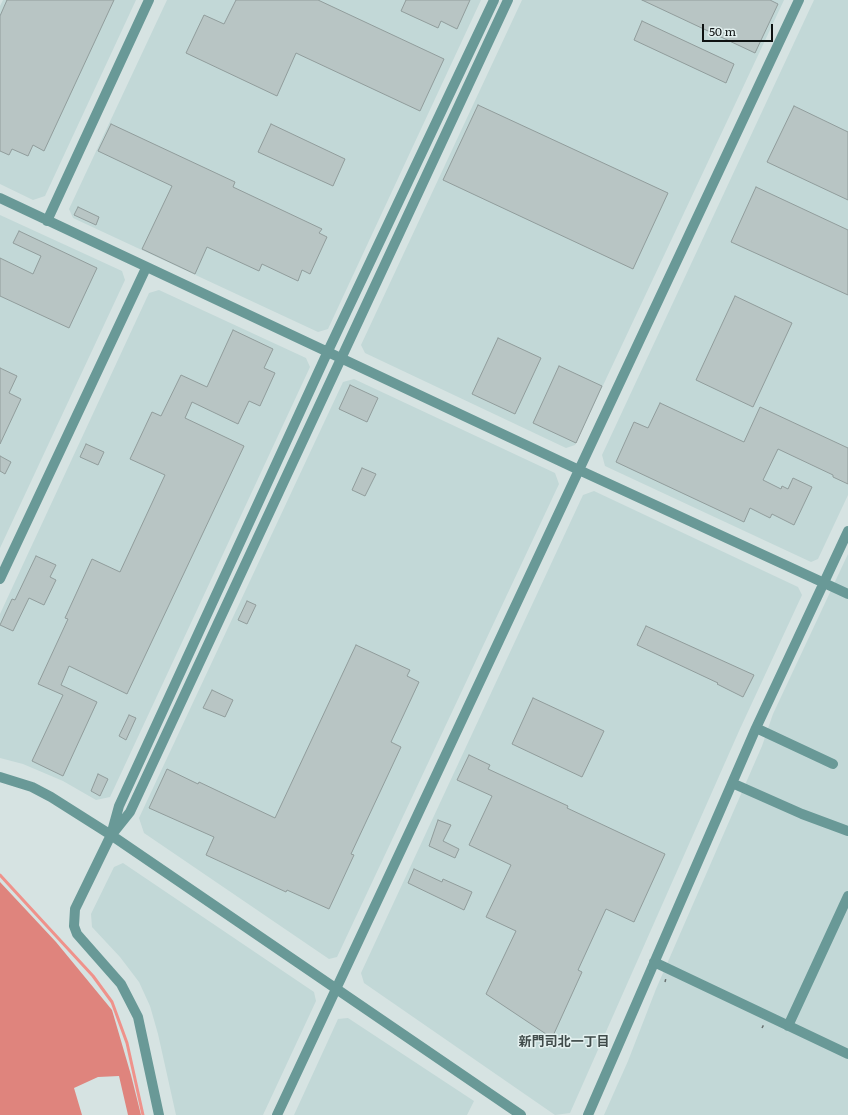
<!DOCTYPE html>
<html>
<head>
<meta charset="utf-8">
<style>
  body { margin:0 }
  #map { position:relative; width:848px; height:1115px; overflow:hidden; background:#d6e3e2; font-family:Literata,serif }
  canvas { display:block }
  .scale { position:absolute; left:702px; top:24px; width:71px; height:18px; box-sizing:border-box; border:2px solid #0e1212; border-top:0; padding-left:5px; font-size:12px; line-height:14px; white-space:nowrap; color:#0e1212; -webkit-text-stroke:3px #e3f0ef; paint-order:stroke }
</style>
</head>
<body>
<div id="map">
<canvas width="848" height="1115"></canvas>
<div class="scale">50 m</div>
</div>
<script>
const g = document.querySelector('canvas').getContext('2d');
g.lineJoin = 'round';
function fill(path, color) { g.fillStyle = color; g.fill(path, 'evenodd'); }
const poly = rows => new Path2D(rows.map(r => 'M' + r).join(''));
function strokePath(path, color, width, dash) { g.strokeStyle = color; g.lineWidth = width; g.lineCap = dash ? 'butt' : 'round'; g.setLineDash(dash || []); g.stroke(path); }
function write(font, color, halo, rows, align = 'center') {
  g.font = font + ' Literata,"Noto Sans JP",serif'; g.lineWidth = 3; g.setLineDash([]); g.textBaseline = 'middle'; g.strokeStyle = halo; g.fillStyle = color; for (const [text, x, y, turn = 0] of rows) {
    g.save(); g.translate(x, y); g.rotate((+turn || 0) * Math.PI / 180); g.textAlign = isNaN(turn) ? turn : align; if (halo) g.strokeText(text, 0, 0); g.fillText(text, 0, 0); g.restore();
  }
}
fill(poly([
  [3,0,136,0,45,196,33,200,0,184,0,6],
  [167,0,481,0,328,329,318,332,73,218,69,209],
  [522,0,784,0,575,445,566,448,365,353,361,345],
  [814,0,848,0,848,495,818,559,811,562,605,466,602,455],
  [0,215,122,271,125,280,0,548],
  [159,290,306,358,310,367,110,797,96,800,63,781,23,764,0,758,0,614,149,293],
  [354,379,555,473,559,484,337,957,329,959,144,833,139,818,343,382],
  [594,491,798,587,802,595,739,731,570,1113,555,1115,364,983,361,973,583,495],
  [848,554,848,1115,604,1115,628,1061,656,989,762,746,773,714],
  [123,863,314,992,316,1001,263,1115,176,1115,158,1034,150,1006,139,982,120,957,92,927,91,914,114,867],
  [348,1018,474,1101,467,1115,294,1115,338,1019]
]), '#c2d8d7');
fill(poly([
  [0,882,56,942,112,1010,131,1075,141,1115,128,1115,119,1076,98,1077,74,1088,82,1115,0,1115]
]), '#df847d');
strokePath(poly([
  [0,875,93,976,112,1002,127,1043,143,1115]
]), '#ef928b', 3);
const building = poly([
  [7,0,114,0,44,151,33,145,28,156,12,149,9,155,0,151,0,16,7,0],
  [236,0,318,0,444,59,420,111,296,53,277,96,186,53,204,15,224,24,236,0],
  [406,0,470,0,457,29,441,21,438,28,401,11,406,0],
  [642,0,770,0,778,4,755,53,642,0],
  [642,21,734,64,726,83,634,40,642,21],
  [478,105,668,193,633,269,443,180,478,105],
  [794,106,848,132,848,200,767,162,794,106],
  [111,124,235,182,233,187,322,229,319,233,327,237,310,274,302,270,298,281,262,264,259,271,207,247,195,274,142,249,172,186,98,151,111,124],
  [271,124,345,159,333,186,258,152,271,124],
  [756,187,848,230,848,295,731,242,756,187],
  [78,207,99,217,96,225,74,215,78,207],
  [19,231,97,268,69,328,0,296,0,258,33,274,41,256,13,243,19,231],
  [735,296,792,323,753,407,696,380,735,296],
  [233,330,273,349,264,368,275,373,260,406,249,401,238,424,192,402,185,418,244,446,127,694,69,666,61,685,97,702,63,776,32,761,63,695,38,684,68,619,65,618,92,559,120,572,165,475,130,459,152,412,161,416,181,375,207,387,233,330],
  [498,338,541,358,515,414,472,394,498,338],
  [559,366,602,386,576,443,533,423,559,366],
  [0,368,17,376,9,393,21,399,0,444,0,368],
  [350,385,378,398,367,422,339,409,350,385],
  [660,403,744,442,760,407,848,448,848,484,833,477,833,475,778,449,763,480,781,489,782,486,788,489,793,478,812,487,794,525,772,514,770,518,750,508,744,522,616,462,634,422,648,428,660,403],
  [86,444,104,452,98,465,80,457,86,444],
  [0,456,11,462,5,474,0,471,0,456],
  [362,468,376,474,365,496,352,490,362,468],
  [36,556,56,565,50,577,56,580,44,605,29,598,13,631,0,625,12,599,15,600,36,556],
  [247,601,256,605,247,624,238,620,247,601],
  [646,626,754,675,743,697,717,684,718,683,637,645,646,626],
  [356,645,410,670,407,676,419,682,391,742,401,747,351,854,354,855,329,909,287,890,286,892,206,855,214,837,149,808,167,769,198,784,199,782,275,818,356,645],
  [212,690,233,700,225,717,203,708,212,690],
  [533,698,604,731,582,777,512,744,533,698],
  [129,715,136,718,126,740,119,736,129,715],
  [469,755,490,765,488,769,568,806,567,808,665,854,634,922,606,909,578,970,582,972,552,1038,486,994,516,931,486,917,511,865,469,845,492,796,457,780,469,755],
  [98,774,108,779,100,796,91,791,98,774],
  [438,820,451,825,443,841,459,849,455,858,429,846,438,820],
  [414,869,442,882,443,879,472,892,464,910,408,883,414,869]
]);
fill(building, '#b8c5c4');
strokePath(building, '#919d9c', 1);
strokePath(poly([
  [665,982,666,978],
  [762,1028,764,1024]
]), '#697170', 1.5, [3, 2]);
strokePath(poly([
  [0,198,579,470,848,594],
  [47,221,149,0],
  [0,579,146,268],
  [756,728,833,764],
  [0,777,32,787,51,797,111,835,521,1115],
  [732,783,802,814,848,831],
  [114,832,130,812,508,0],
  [654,962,848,1054],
  [788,1026,848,896],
  [159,1115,138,1017,121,984,77,934,74,926,75,909,111,835,119,806,328,351,494,0],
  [277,1115,799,0],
  [588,1115,756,728,848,531]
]), '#699997', 10);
write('bold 13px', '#404b4a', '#e3f0ef', [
  ["新門司北一丁目",564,1042]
]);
</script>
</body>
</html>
